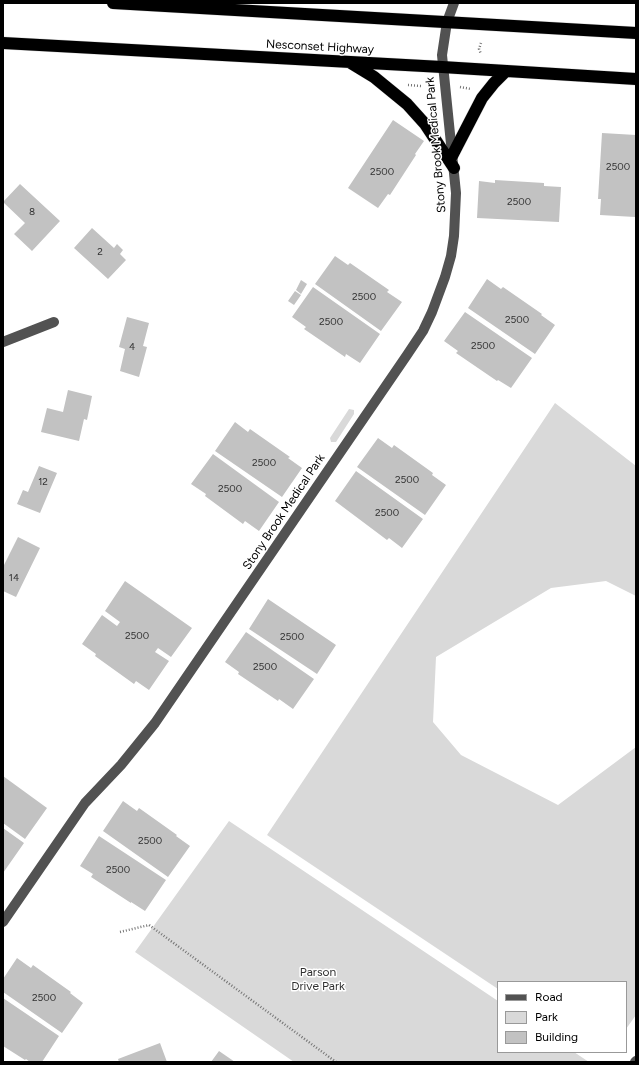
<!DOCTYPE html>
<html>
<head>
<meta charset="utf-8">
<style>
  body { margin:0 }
  #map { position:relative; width:639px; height:1065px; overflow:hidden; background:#fff; font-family:Figtree,sans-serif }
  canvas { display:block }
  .frame { position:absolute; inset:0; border:4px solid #000; pointer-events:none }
  .legend { position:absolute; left:497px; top:981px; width:130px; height:72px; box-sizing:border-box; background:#fff; border:1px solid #999; margin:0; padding:5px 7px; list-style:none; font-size:12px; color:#000 }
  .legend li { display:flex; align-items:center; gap:8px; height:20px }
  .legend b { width:20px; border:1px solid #999 }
</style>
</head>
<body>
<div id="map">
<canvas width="639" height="1065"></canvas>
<div class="frame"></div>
<ul class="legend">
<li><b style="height:5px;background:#525252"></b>Road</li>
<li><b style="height:11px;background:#d9d9d9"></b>Park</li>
<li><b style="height:11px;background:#c2c2c2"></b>Building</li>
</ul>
</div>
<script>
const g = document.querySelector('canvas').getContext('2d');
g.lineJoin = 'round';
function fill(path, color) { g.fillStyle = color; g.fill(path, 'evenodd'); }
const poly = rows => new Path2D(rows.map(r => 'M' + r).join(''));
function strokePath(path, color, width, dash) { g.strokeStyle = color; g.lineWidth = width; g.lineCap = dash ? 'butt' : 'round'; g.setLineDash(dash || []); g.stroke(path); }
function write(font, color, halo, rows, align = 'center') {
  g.font = font + ' Figtree,sans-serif'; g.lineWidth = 3; g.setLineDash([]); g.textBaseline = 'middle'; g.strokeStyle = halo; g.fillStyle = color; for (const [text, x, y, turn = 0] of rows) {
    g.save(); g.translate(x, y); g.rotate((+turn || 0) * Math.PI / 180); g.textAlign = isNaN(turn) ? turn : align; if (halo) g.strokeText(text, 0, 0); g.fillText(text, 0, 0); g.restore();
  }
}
fill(poly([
  [555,403,636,466,636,596,606,581,551,588,436,657,433,722,461,755,558,805,636,747,636,1015,626,1029,626,982,498,982,498,989,267,835],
  [349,409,354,410,354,414,336,442,331,442,330,438],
  [229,821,498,1001,498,1052,574,1052,589,1062,294,1062,135,952]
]), '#d9d9d9');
fill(poly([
  [393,120,424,141,415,154,416,155,390,195,388,194,378,208,348,188],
  [602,133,636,135,635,217,600,215,601,199,598,199],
  [495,180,544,183,544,186,561,187,559,222,477,218,479,181,495,183],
  [20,184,60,221,32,251,14,234,25,223,3,202],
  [92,228,114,248,117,244,123,250,120,254,126,260,108,279,74,248],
  [335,256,348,265,350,263,389,290,387,292,402,302,381,331,315,284],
  [487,279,501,289,503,287,542,314,541,315,555,325,535,354,468,308],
  [301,280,307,284,301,294,296,290],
  [313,287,380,334,360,363,346,354,345,357,304,329,306,327,292,317],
  [295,291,301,295,294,305,288,301],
  [465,312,532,358,511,388,498,380,497,381,456,353,458,351,444,341],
  [127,317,149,323,143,346,147,347,139,377,120,371,125,349,119,347],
  [68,390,92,396,87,420,84,419,79,441,41,432,47,408,63,412],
  [235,422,248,432,250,429,290,457,288,458,302,468,282,497,215,451],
  [378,438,392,448,394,445,433,473,432,475,446,485,425,515,357,467],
  [213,454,279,502,259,531,245,521,243,524,205,496,206,494,191,484],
  [39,466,57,473,40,513,17,504,23,490,28,492],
  [356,471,423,519,402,548,389,538,387,540,335,501],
  [18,537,40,548,16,597,3,591,3,564,4,565],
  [125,581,192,628,171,657,158,648,155,652,169,661,149,690,136,681,134,684,95,656,96,654,82,644,102,615,117,626,120,622,105,611],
  [268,599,336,645,317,674,249,629],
  [246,632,314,679,293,709,279,699,278,701,238,674,239,672,225,662],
  [3,776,47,808,25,839,3,823],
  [123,801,137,811,139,808,177,835,176,836,190,846,168,877,103,831],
  [3,828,24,843,3,873],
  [99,836,166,880,145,911,131,902,131,903,91,877,93,874,80,866],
  [17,958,31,968,33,965,71,992,70,993,83,1003,62,1033,3,992,3,979],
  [3,998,59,1036,42,1062,30,1062,26,1059,25,1060,3,1046],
  [160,1043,167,1062,119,1062,118,1059],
  [219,1051,235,1062,211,1062]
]), '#c2c2c2');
const highway = poly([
  [113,3,636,33],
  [3,43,442,67,636,79],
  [351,63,374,77,407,104,425,124,454,168],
  [452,156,482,98,494,83,506,71]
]);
strokePath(highway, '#dbdbdb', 13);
strokePath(poly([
  [481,43,479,49,481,54],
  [408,85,421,86],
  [460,87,471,89],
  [120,932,149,925,336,1062]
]), '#747474', 2.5, [1, 2]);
strokePath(poly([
  [3,342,54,322],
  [3,922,85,803,121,765,155,723,407,355,423,331,432,312,445,277,451,256,454,236,456,193,442,55,447,22,454,3],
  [635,1062,636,1061]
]), '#525252', 10);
strokePath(highway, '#000', 12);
write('10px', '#303030', null, [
  ["2500",618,167],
  ["2500",382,172],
  ["2500",519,202],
  ["8",32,212],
  ["2",100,252],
  ["2500",364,297],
  ["2500",517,320],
  ["2500",331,322],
  ["2500",483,346],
  ["4",132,347],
  ["2500",264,463],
  ["2500",407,480],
  ["12",43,482],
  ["2500",230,489],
  ["2500",387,513],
  ["14",14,578],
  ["2500",137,636],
  ["2500",292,637],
  ["2500",265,667],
  ["2500",150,841],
  ["2500",118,870],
  ["2500",44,998]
]);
write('12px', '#000', '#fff', [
  ["Nesconset Highway",320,47,3],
  ["Stony Brook Medical Park",436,145,-95],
  ["Stony Brook Medical Park",284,512,-56]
]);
write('12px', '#303030', '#fff', [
  ["Parson",318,972],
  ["Drive Park",318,986]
]);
</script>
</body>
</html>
